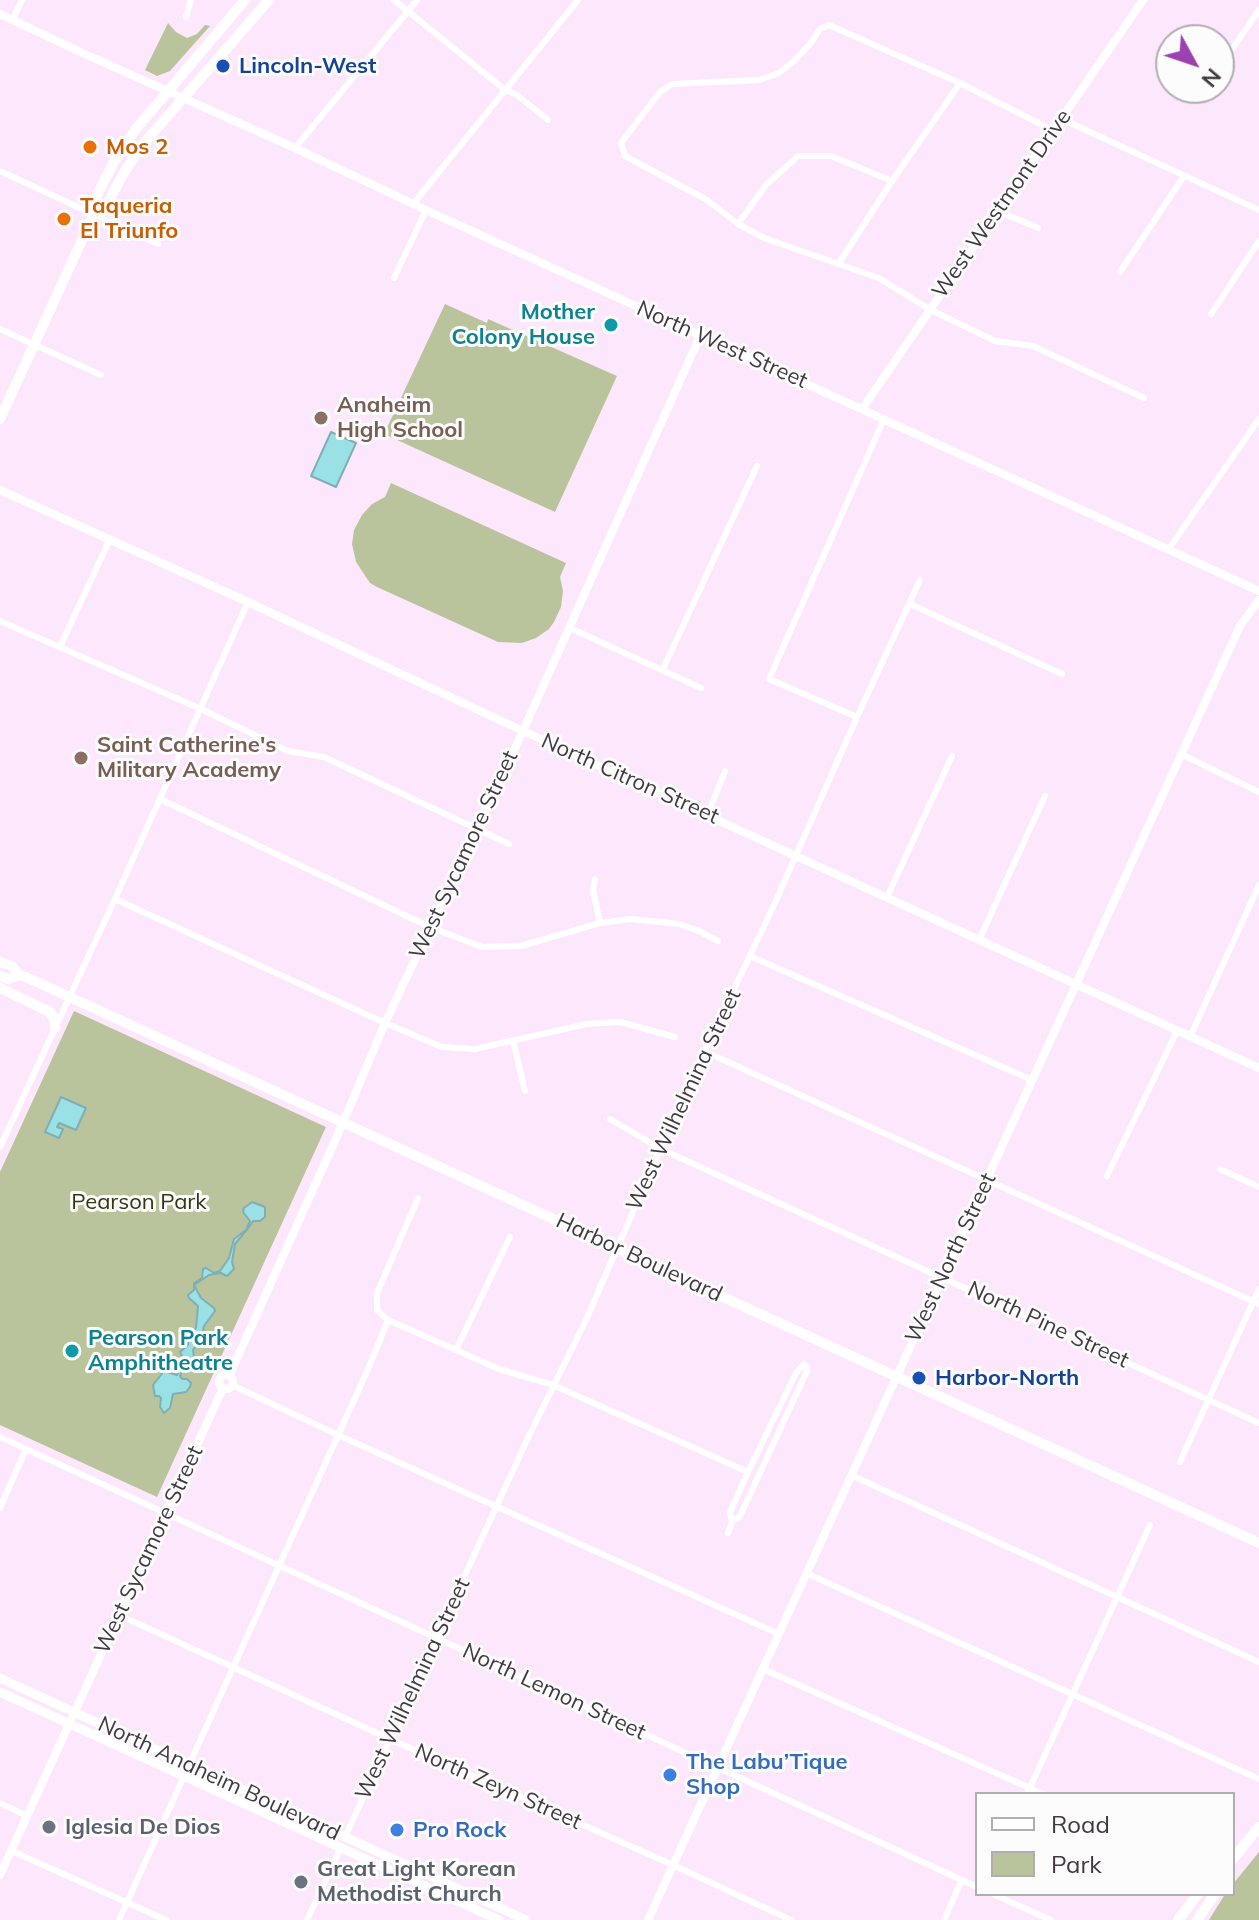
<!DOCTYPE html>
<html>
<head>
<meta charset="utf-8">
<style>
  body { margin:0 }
  #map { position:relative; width:1259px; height:1920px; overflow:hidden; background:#fde7fc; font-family:Mulish,sans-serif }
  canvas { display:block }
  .legend { position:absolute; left:975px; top:1792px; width:260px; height:104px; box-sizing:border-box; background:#fcfcfc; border:2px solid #b1aeb1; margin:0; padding:10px 14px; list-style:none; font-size:24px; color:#413941 }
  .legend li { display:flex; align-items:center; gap:16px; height:40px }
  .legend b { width:40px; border:2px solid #b1aeb1 }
  .north { position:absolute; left:1155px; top:24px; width:80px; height:80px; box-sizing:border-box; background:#fcfcfc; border:2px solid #b1aeb1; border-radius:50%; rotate:130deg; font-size:22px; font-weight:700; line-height:32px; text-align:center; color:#413941 }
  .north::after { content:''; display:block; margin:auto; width:28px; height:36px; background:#9c42ae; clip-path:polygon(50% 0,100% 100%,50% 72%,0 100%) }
</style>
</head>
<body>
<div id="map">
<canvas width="1259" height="1920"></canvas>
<ul class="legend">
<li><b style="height:10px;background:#fff"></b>Road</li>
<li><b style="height:22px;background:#bac49c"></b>Park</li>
</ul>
<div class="north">N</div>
</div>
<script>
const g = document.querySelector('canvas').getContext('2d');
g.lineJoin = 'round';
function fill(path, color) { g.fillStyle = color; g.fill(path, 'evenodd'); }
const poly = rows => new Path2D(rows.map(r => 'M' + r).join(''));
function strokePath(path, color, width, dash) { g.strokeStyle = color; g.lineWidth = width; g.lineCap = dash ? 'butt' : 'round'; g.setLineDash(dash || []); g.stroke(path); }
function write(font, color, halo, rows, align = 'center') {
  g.font = font + ' Mulish,sans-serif'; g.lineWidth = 6; g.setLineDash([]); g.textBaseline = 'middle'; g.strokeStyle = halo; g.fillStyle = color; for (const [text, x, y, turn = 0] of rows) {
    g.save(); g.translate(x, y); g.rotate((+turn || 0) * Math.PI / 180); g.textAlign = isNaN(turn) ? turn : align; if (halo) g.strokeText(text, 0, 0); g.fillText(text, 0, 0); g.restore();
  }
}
fill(poly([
  [168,23,176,32,187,38,197,34,205,25,210,26,170,71,157,76,145,70],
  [445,304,487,323,488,319,617,376,555,512,384,434],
  [391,483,566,563,560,577,563,591,561,607,554,622,549,629,536,638,522,643,498,642,377,587,370,583,356,562,352,544,354,530,362,515,372,504,385,497],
  [74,1011,326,1127,157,1497,0,1425,0,1172],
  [1259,1852,1259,1920,1209,1920,1225,1894,1233,1894,1233,1884]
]), '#bac49c');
const water = poly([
  [331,432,356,443,336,487,311,476,331,432],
  [61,1097,86,1108,76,1130,59,1123,57,1127,63,1129,59,1138,45,1132,61,1097],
  [252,1202,265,1207,265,1217,260,1221,253,1221,249,1227,235,1244,232,1262,234,1269,227,1276,221,1273,209,1275,194,1285,201,1298,214,1308,215,1311,204,1326,201,1339,193,1350,194,1358,185,1364,180,1376,182,1379,187,1379,191,1383,190,1387,186,1392,173,1394,170,1408,164,1413,160,1407,161,1398,159,1396,155,1396,153,1385,164,1371,177,1375,184,1360,180,1352,188,1345,189,1337,196,1328,198,1306,189,1298,188,1295,194,1290,194,1283,202,1278,203,1269,206,1268,214,1273,220,1271,229,1258,234,1239,246,1230,250,1221,243,1212,244,1208,252,1202]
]);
fill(water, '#9ae1e5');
strokePath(water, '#7fafb4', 2);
strokePath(poly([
  [394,0,504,89,517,95,548,120],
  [186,17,191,0],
  [13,19,22,0],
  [1219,68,1259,10],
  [1062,119,1259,210],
  [1054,131,960,83,829,25,820,29,810,44,793,62,779,73,759,80,672,84,660,92,621,143,625,156,707,200,738,224,764,238,879,278,929,309,995,341,1033,346,1144,398],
  [295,148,417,0],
  [0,171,158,244],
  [413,204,578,0],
  [998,211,1038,228],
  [738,224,766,185,798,156,831,156,892,181],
  [839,263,892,181,960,83],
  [1120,272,1184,176],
  [394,278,426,210],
  [1211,314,1259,241],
  [0,329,101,375],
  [1168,550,1259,419],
  [910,604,1062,674],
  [0,621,201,709,288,751,324,757,509,844],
  [570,628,701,688],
  [60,647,110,539],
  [663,669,757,466],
  [857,717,769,679,884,419],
  [1181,754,1259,792],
  [160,799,430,927,482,947,521,946,600,923,631,919,679,924,699,931,718,941],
  [708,814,725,771],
  [595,879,593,891,600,923],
  [887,897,952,756],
  [115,899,385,1023,442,1047,475,1049,587,1024,620,1022,675,1037],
  [979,940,1045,796],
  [750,956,1032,1080],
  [1190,1037,1259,885],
  [513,1040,525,1091],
  [706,1052,1259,1304],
  [610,1119,661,1149,1259,1423],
  [0,1147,115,899,248,602],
  [1220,1169,1259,1187],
  [1107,1176,1177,1031],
  [388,1320,499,1369,553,1385,748,1472],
  [456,1350,510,1237],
  [232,1385,338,1435,779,1634],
  [0,1437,977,1887],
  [1180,1462,1259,1289],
  [851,1475,1259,1662],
  [0,1508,26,1449],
  [732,1522,740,1516,807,1371,807,1367,804,1364],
  [728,1533,732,1522,730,1512,748,1472,796,1373,804,1364],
  [806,1573,1259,1779],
  [119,1615,390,1739,673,1865,791,1920],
  [763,1669,1043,1794],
  [1027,1794,1150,1525],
  [0,1803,27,1816],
  [345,1837,526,1442,586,1320,682,1099,774,905,857,717,920,580],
  [12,1851,166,1920],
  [993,1894,1051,1920],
  [119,1920,368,1369,388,1320,377,1310,377,1293,418,1198],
  [307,1920,341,1847],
  [944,1920,962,1880]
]), '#fff', 6);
strokePath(poly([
  [0,14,87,55,295,148,426,210,1259,591],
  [862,409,1143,0],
  [0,490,248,602,523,731,1259,1068],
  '219 1382a7 7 0 1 1 14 0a7 7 0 1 1-14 0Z',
  [229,1376,343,1123,385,1023,523,731,700,336],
  [0,1875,223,1388],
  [648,1920,1240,626,1259,600]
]), '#fff', 8);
strokePath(poly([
  [0,1678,526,1920],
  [0,1692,499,1920]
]), '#fff', 9);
strokePath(poly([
  [94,214,108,202,125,171,144,143,269,0],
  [0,419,94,214,95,199,115,160,136,129,245,0],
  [0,962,12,966,19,975],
  [0,976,8,979,19,975,26,977,1259,1543],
  [0,988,50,1012,54,1018,55,1028],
  [1233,1859,1259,1827],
  [1178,1920,1198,1894],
  [1197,1920,1215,1894]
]), '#fff', 10);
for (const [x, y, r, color] of [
  [223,66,8,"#1a4fb4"],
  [90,147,8,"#e8710a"],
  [64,219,8,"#e8710a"],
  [611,325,8,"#0f9aa8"],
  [321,418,8,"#8d6e63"],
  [81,758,8,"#8d6e63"],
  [72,1351,8,"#0f9aa8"],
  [919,1378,8,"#1a4fb4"],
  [670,1775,8,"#3f7fe0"],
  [49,1827,8,"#6b7280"],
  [397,1830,8,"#3f7fe0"],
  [301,1882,8,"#6b7280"]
]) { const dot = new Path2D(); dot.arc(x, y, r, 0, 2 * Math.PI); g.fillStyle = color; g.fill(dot); strokePath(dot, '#fcfcfc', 3); }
write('bold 22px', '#164399', '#fcfcfc', [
  ["Lincoln-West",239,66],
  ["Harbor-North",935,1378]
], 'left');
write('bold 22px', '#c56008', '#fcfcfc', [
  ["Mos 2",106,147],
  ["Taqueria",80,206],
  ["El Triunfo",80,231]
], 'left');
write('22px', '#413941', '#fcfcfc', [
  ["West Westmont Drive",1002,204,-55],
  ["North West Street",722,345,24],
  ["North Citron Street",630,779,24],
  ["West Sycamore Street",464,855,-65],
  ["West Wilhelmina Street",684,1100,-65],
  ["Harbor Boulevard",639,1258,25],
  ["West North Street",951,1258,-65],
  ["North Pine Street",1048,1325,25],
  ["West Sycamore Street",149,1550,-65],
  ["West Wilhelmina Street",413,1689,-65],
  ["North Lemon Street",554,1692,25],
  ["North Anaheim Boulevard",219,1779,25],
  ["North Zeyn Street",498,1787,24]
]);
write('bold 22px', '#0d838f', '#fcfcfc', [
  ["Mother",595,312],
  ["Colony House",595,337],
  ["Pearson Park",88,1338,"left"],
  ["Amphitheatre",88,1363,"left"]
], 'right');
write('bold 22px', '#785e54', '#fcfcfc', [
  ["Anaheim",337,405],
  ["High School",337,430],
  ["Saint Catherine's",97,745],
  ["Military Academy",97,770]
], 'left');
write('22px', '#313911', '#fcfcfc', [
  ["Pearson Park",139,1202]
]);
write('bold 22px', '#366cbe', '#fcfcfc', [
  ["The Labu’Tique",686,1762],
  ["Shop",686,1787],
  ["Pro Rock",413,1830]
], 'left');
write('bold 22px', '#5b616d', '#fcfcfc', [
  ["Iglesia De Dios",65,1827],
  ["Great Light Korean",317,1869],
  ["Methodist Church",317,1894]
], 'left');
</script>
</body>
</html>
